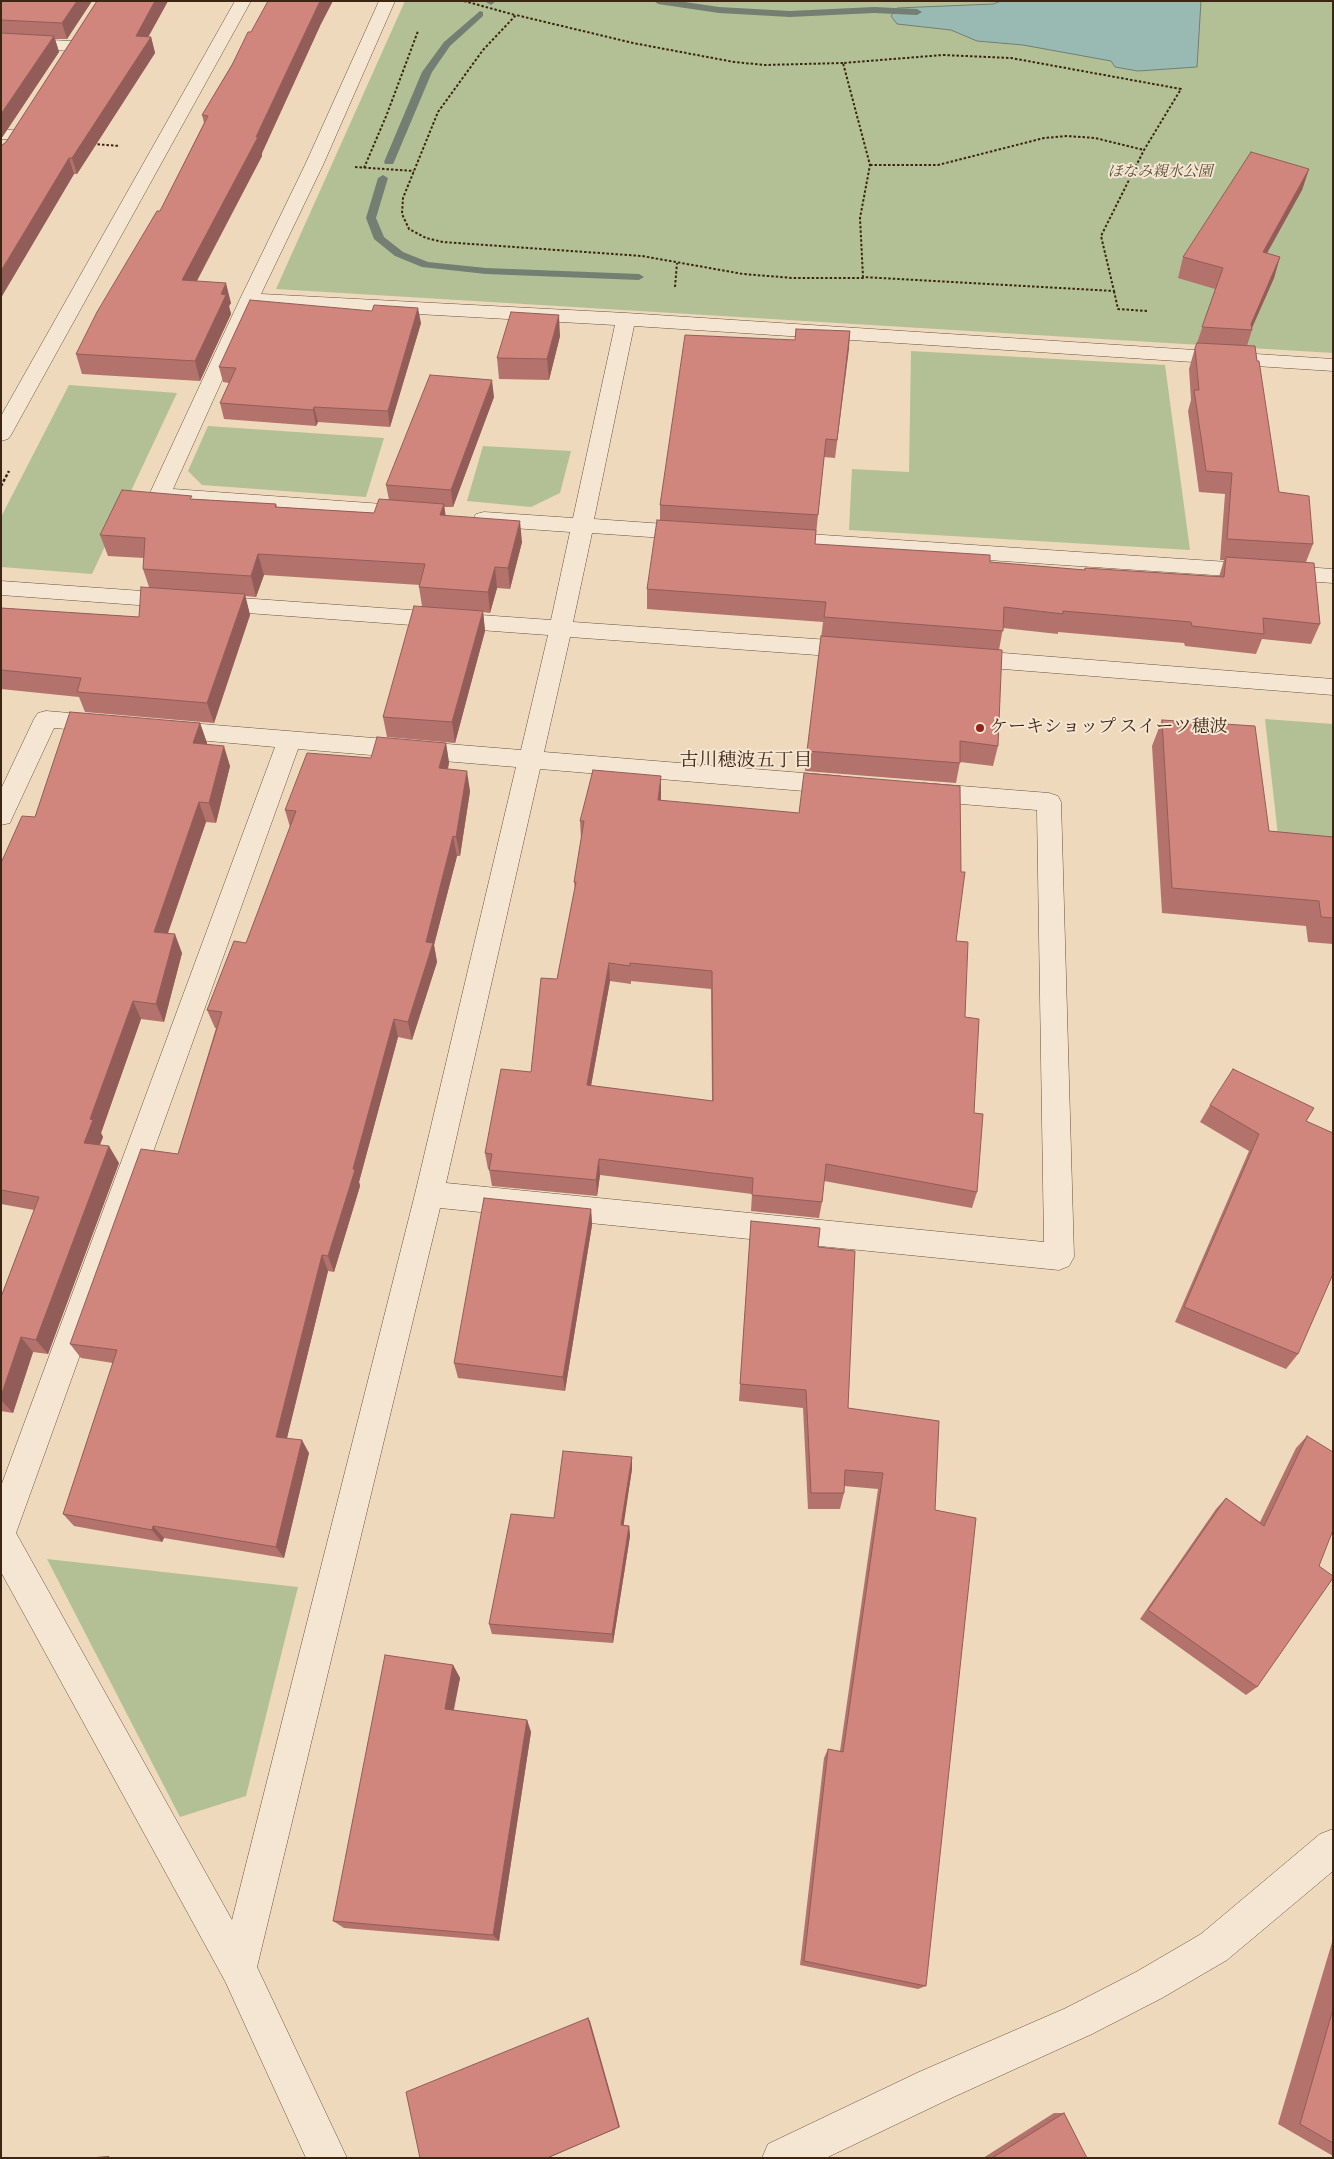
<!DOCTYPE html>
<html>
<head>
<meta charset="utf-8">
<style>
  body { margin:0 }
  #map { position:relative; width:1334px; height:2159px; overflow:hidden; background:#eed9bc; font-family:Alegreya,serif }
  canvas { display:block }
  .frame { position:absolute; inset:0; border:2px solid #3c2513; pointer-events:none }
</style>
</head>
<body>
<div id="map">
<canvas width="1334" height="2159"></canvas>
<div class="frame"></div>
</div>
<script>
const g = document.querySelector('canvas').getContext('2d');
g.lineJoin = 'round';
function fill(path, color) { g.fillStyle = color; g.fill(path, 'evenodd'); }
const poly = rows => new Path2D(rows.map(r => 'M' + r).join(''));
function strokePath(path, color, width, dash) { g.strokeStyle = color; g.lineWidth = width; g.lineCap = dash ? 'butt' : 'round'; g.setLineDash(dash || []); g.stroke(path); }
function write(font, color, halo, rows, align = 'center') {
  g.font = font + ' Alegreya,"Noto Serif JP",serif'; g.lineWidth = 4; g.setLineDash([]); g.textBaseline = 'middle'; g.strokeStyle = halo; g.fillStyle = color; for (const [text, x, y, turn = 0] of rows) {
    g.save(); g.translate(x, y); g.rotate((+turn || 0) * Math.PI / 180); g.textAlign = isNaN(turn) ? turn : align; if (halo) g.strokeText(text, 0, 0); g.fillText(text, 0, 0); g.restore();
  }
}
fill(poly([
  [405,1,1333,1,1333,353,276,289],
  [911,351,1165,365,1190,550,849,530,852,469,909,472],
  [69,385,177,393,92,574,1,567,1,517],
  [208,426,384,438,366,497,202,485,188,471],
  [483,446,571,451,560,493,531,507,467,501],
  [1265,719,1333,724,1333,858,1280,854],
  [47,1559,298,1587,246,1796,180,1817]
]), '#b3c096');
const water = poly([
  [1001,1,1201,1,1197,67,1138,71,1115,67,1111,61,1023,45,977,41,951,30,897,24,891,16,897,8,993,4,1001,1]
]);
fill(water, '#99bab3');
strokePath(water, '#747e73', 1);
fill(poly([
  [496,1,491,5,486,2,487,1,496,1],
  [654,1,678,1,719,7,790,11,874,7,917,9,922,12,917,15,874,13,790,17,719,13,658,4,654,1],
  [480,11,483,12,483,16,450,46,432,72,394,162,393,164,385,164,384,162,422,72,444,42,480,11],
  [383,175,388,178,376,218,384,237,403,252,428,262,486,268,639,274,644,277,639,280,486,274,422,267,395,256,374,239,366,218,378,178,383,175]
]), '#747e73');
const minor = poly([
  [235,1,251,1,11,435,8,439,1,441,1,416,235,1],
  [379,1,395,1,323,165,261,294,626,313,1333,359,1333,371,634,326,594,519,693,526,701,528,704,533,701,538,693,540,592,533,573,622,858,642,866,644,869,650,866,656,858,658,570,637,544,752,840,776,849,779,852,785,849,791,840,794,540,769,446,1183,1044,1242,1037,810,923,801,914,798,911,792,914,786,923,783,1049,793,1058,796,1061,802,1074,1257,1069,1266,1059,1270,440,1208,257,1967,347,2158,306,2158,225,1981,1,1572,1,1486,275,747,165,737,157,735,153,729,157,723,165,721,521,750,548,635,1,595,1,581,551,620,570,532,484,526,476,524,473,519,476,514,484,512,573,518,615,325,256,305,173,489,411,506,418,508,422,513,418,518,411,520,160,502,153,500,149,495,240,299,305,165,379,1],
  [298,749,516,767,415,1194,232,1920,16,1533,298,749],
  [1,38,73,41,79,43,81,46,79,49,73,51,1,48,1,38],
  [1,129,22,131,25,135,22,139,16,140,1,139,1,129],
  [778,532,1333,569,1333,583,778,546,770,544,767,539,770,534,778,532],
  [965,650,1333,679,1333,695,965,666,957,664,954,658,957,652,965,650],
  [46,711,105,716,113,718,117,724,113,730,105,732,54,728,13,816,10,823,1,825,1,789,34,719,38,713,46,711],
  [1333,1829,1333,1871,1227,1960,1162,1998,1092,2034,947,2100,826,2158,762,2158,768,2144,919,2072,1066,2008,1136,1972,1201,1934,1320,1834,1333,1829]
]);
strokePath(minor, '#68523d', 1);
strokePath(poly([
  [464,1,515,15],
  [943,55,1011,58,1181,89,1144,150,1101,236,1114,291,863,277,860,218,870,165,843,63,943,55],
  [843,63,765,65,734,62,633,43,516,15,483,50,438,112,403,198,402,214,409,229,426,238,443,242,642,256,743,274,793,278,864,278],
  [93,144,120,146],
  [870,165,938,165,1044,138,1067,136,1095,138,1144,150],
  [355,167,414,171],
  [364,168,387,114,418,31],
  [675,287,677,263],
  [1114,291,1118,309,1147,311]
]), '#3c2513', 2, [2.5, 2]);
strokePath(poly([
  [1,486,9,471]
]), '#3c2513', 2.5, [3, 2]);
fill(minor, '#f4e6d3');
fill(poly([
  [1,1,92,1,67,39,55,39,59,52,1,139],
  [97,1,168,1,148,37,151,37,155,53,77,174,74,174,2,296,1,296,1,146,6,142],
  [320,26,262,153,262,156,197,281,231,303,229,306,231,314,200,381,82,374,76,354,160,211,204,123,202,115,251,32],
  [1309,169,1302,190,1267,253,1280,257,1274,278,1252,328,1252,330,1247,346,1279,492,1313,544,1306,562,1320,624,1311,644,1262,639,1256,654,1185,646,1184,643,1058,632,1058,634,1003,628,999,650,998,746,993,766,960,762,956,783,805,771,823,622,647,609,647,589,660,520,660,505,795,340,850,331,835,458,824,457,815,544,990,562,1084,570,1085,568,1219,577,1224,560,1220,560,1225,494,1199,492,1188,411,1191,400,1189,369,1195,348,1197,343,1215,289,1178,278,1183,257],
  [421,323,390,427,318,422,316,426,224,419,220,403,229,383,223,382,219,367],
  [560,336,549,380,499,379,497,358],
  [494,397,453,507,444,507,445,515,522,542,510,589,497,588,490,613,483,612,485,631,455,743,387,737,383,717,422,606,419,587,420,585,264,575,256,597,245,596,250,615,214,723,85,712,79,697,1,689,1,608,139,617,149,587,143,569,144,558,108,556,100,535,193,499,276,504,277,507,374,513,389,500,386,485],
  [1162,720,1269,831,1333,837,1333,944,1308,942,1306,926,1162,913,1152,746],
  [200,723,207,743,207,744,230,766,216,823,206,822,168,933,182,953,164,1022,141,1019,101,1133,103,1137,100,1145,119,1163,48,1354,33,1352,13,1413,1,1411,1,1297,34,1210,1,1204,1,863,35,817],
  [446,743,449,763,448,769,470,791,460,856,457,856,434,945,437,962,412,1040,398,1037,359,1182,360,1186,334,1272,328,1271,287,1438,309,1453,284,1558,164,1538,162,1542,74,1526,63,1514,113,1363,81,1358,70,1344,178,1154,216,1028,215,1028,207,1010,246,943,290,827,285,810,371,758],
  [661,796,661,800,956,941,965,1017,974,1113,977,1192,972,1208,824,1181,822,1202,819,1218,751,1211,752,1194,600,1175,597,1196,492,1186,489,1169,488,1169,485,1153,531,1072,557,979,575,889,574,882,581,839,580,821],
  [610,981,631,984,631,981,711,989,712,1101,591,1086],
  [1210,1105,1306,1121,1298,1354,1286,1369,1175,1322,1249,1151,1200,1122],
  [591,1209,592,1225,565,1391,458,1378,454,1363],
  [751,1221,818,1247,848,1408,935,1510,926,1986,918,1989,800,1965,824,1758,828,1749,840,1751,878,1489,844,1486,844,1493,840,1509,808,1509,803,1408,739,1401],
  [1307,1436,1257,1687,1246,1695,1140,1619,1216,1509,1226,1498,1260,1522,1296,1448],
  [632,1457,632,1469,623,1525,629,1526,630,1536,613,1643,492,1634,489,1624,554,1518],
  [453,1665,460,1678,454,1710,527,1720,531,1732,499,1941,344,1928,333,1921],
  [1333,1939,1333,2156,1278,2124],
  [1054,2113,1064,2113,1087,2158,983,2158]
]), '#b3726c');
fill(poly([
  [77,1,92,1,67,39,62,23],
  [155,1,168,1,140,52,136,36],
  [320,1,333,1,320,26,262,153,262,156,187,299,182,280,256,137],
  [54,36,59,52,1,139,1,114],
  [151,37,155,53,77,174,72,158],
  [69,158,74,174,2,296,1,293,1,271],
  [1309,169,1302,190,1256,273,1263,252],
  [1280,257,1274,278,1251,330,1251,324],
  [226,283,231,303,229,306,231,314,200,381,195,361,221,294],
  [418,308,421,323,390,427,388,411],
  [559,315,560,336,549,380,547,359],
  [850,331,849,349,835,458,837,440],
  [492,380,494,397,453,507,451,490],
  [314,407,318,422,316,426,313,410],
  [444,504,447,525,440,515],
  [520,521,522,542,510,589,508,568],
  [258,554,264,575,256,597,251,576],
  [495,567,497,588,490,613,488,592],
  [245,594,250,615,214,723,207,703],
  [483,611,485,631,455,743,452,722],
  [200,723,207,743,200,763,193,743],
  [446,743,449,763,442,788,439,768],
  [224,746,230,766,216,823,209,803],
  [467,771,470,791,460,856,456,837],
  [661,776,661,796,658,819,658,800],
  [199,802,206,822,162,950,154,932],
  [453,836,457,856,434,945,437,962,412,1040,408,1022,426,942],
  [175,934,182,953,164,1022,156,1004],
  [609,963,610,981,588,1102,587,1085],
  [133,1001,141,1019,101,1133,103,1137,93,1160,84,1143,90,1119],
  [394,1019,398,1037,359,1182,360,1186,334,1272,328,1256],
  [109,1146,119,1163,48,1354,36,1340],
  [599,1159,600,1175,597,1196,596,1180],
  [591,1209,592,1225,565,1391,563,1377],
  [322,1255,328,1271,284,1450,276,1437],
  [21,1337,33,1352,13,1413,1,1400,1,1396],
  [302,1440,309,1453,284,1558,276,1547],
  [632,1457,632,1469,622,1536,621,1525],
  [153,1526,164,1538,162,1542,152,1530],
  [629,1526,630,1536,613,1643,612,1634],
  [453,1665,460,1678,451,1721,445,1709],
  [527,1720,531,1732,499,1941,493,1935],
  [588,2018,590,2021,620,2127,548,2158],
  [109,2156,110,2158,96,2158,96,2157]
]), '#925d58');
const building = poly([
  [1,1,77,1,62,23,1,20,1,1],
  [97,1,155,1,136,36,151,37,72,158,69,158,1,271,1,146,6,142,97,1],
  [268,1,320,1,256,137,258,137,182,280,226,283,221,294,226,295,195,361,76,354,97,312,157,211,160,211,208,116,202,115,232,65,248,32,251,32,268,1],
  [1,33,54,36,1,114,1,33],
  [1251,152,1309,169,1263,252,1280,257,1251,324,1252,330,1202,327,1223,268,1183,257,1251,152],
  [250,300,372,311,374,305,418,308,388,411,314,407,313,410,220,403,236,368,219,367,250,300],
  [511,312,559,315,547,359,497,358,511,312],
  [796,329,850,331,837,440,826,439,818,515,660,505,685,335,795,340,796,329],
  [1197,343,1255,346,1257,361,1259,361,1279,492,1309,496,1313,544,1227,539,1232,473,1206,471,1194,390,1199,390,1195,348,1197,343],
  [430,375,492,380,451,490,386,485,430,375],
  [122,490,192,496,190,499,276,504,275,507,374,513,379,499,444,504,440,515,520,521,508,568,495,567,488,592,419,587,425,564,258,554,251,576,143,569,145,538,100,535,122,490],
  [657,520,816,530,815,544,990,555,990,562,1085,570,1085,568,1224,577,1226,557,1314,563,1320,624,1263,618,1264,634,1192,626,1191,622,1063,611,1063,614,1004,607,1003,631,824,617,826,602,647,589,657,520],
  [141,587,245,594,207,703,77,692,81,678,1,670,1,608,139,617,141,587],
  [414,606,483,611,452,722,383,717,414,606],
  [821,636,1002,650,998,746,960,741,960,763,807,751,821,636],
  [70,712,200,723,193,743,224,746,209,803,199,802,154,932,175,934,156,1004,133,1001,90,1119,93,1120,84,1143,109,1146,36,1340,21,1337,1,1396,1,1297,39,1197,1,1190,1,863,22,816,35,817,70,712],
  [1162,720,1255,726,1269,831,1333,837,1333,918,1321,917,1319,901,1172,888,1162,720],
  [377,737,446,743,439,768,467,771,456,837,453,836,426,942,433,943,408,1022,394,1019,353,1169,355,1170,328,1256,322,1255,276,1437,302,1440,276,1547,153,1526,152,1530,63,1514,117,1350,70,1344,141,1149,178,1154,222,1012,207,1010,234,941,246,943,296,811,285,810,307,753,371,758,377,737],
  [593,770,661,776,658,800,799,813,804,773,960,786,961,872,965,872,956,941,968,942,965,1017,979,1019,974,1113,983,1114,977,1192,826,1164,822,1202,752,1195,753,1178,599,1159,596,1180,489,1170,492,1154,485,1153,501,1069,531,1072,541,978,557,979,576,882,574,882,584,821,580,821,593,770],
  [609,963,630,966,630,963,712,971,713,1101,587,1085,609,963],
  [1233,1069,1314,1108,1306,1121,1333,1133,1333,1274,1298,1354,1184,1307,1259,1134,1210,1105,1233,1069],
  [484,1198,591,1209,563,1377,454,1363,484,1198],
  [751,1221,820,1228,818,1247,855,1251,848,1408,939,1421,935,1510,976,1518,926,1986,804,1961,828,1749,843,1752,883,1473,845,1470,844,1493,811,1493,806,1390,740,1384,751,1221],
  [1307,1436,1333,1452,1333,1530,1319,1566,1333,1576,1333,1578,1257,1687,1148,1610,1226,1498,1264,1526,1307,1436],
  [563,1451,632,1457,621,1525,629,1526,612,1634,489,1624,511,1514,554,1518,563,1451],
  [385,1655,453,1665,445,1709,527,1720,493,1935,333,1921,385,1655],
  [1333,2009,1333,2143,1300,2124,1333,2009],
  [588,2018,619,2127,547,2158,420,2158,406,2092,588,2018],
  [1064,2113,1087,2158,992,2158,1064,2113]
]);
fill(building, '#d0857d');
strokePath(building, '#925d58', 1);
for (const [x, y, r, color] of [
  [980,728,5,"#8f2418"]
]) { const dot = new Path2D(); dot.arc(x, y, r, 0, 2 * Math.PI); g.fillStyle = color; g.fill(dot); strokePath(dot, '#f4e6d3', 2); }
write('italic 15px', '#5a4c34', '#f4e6d3', [
  ["ほなみ親水公園",1160,172]
]);
write('18px', '#3c2513', '#f4e6d3', [
  ["ケーキショップ スイーツ穂波",990,728]
], 'left');
write('19px', '#3c2513', '#f4e6d3', [
  ["古川穂波五丁目",746,761]
]);
</script>
</body>
</html>
